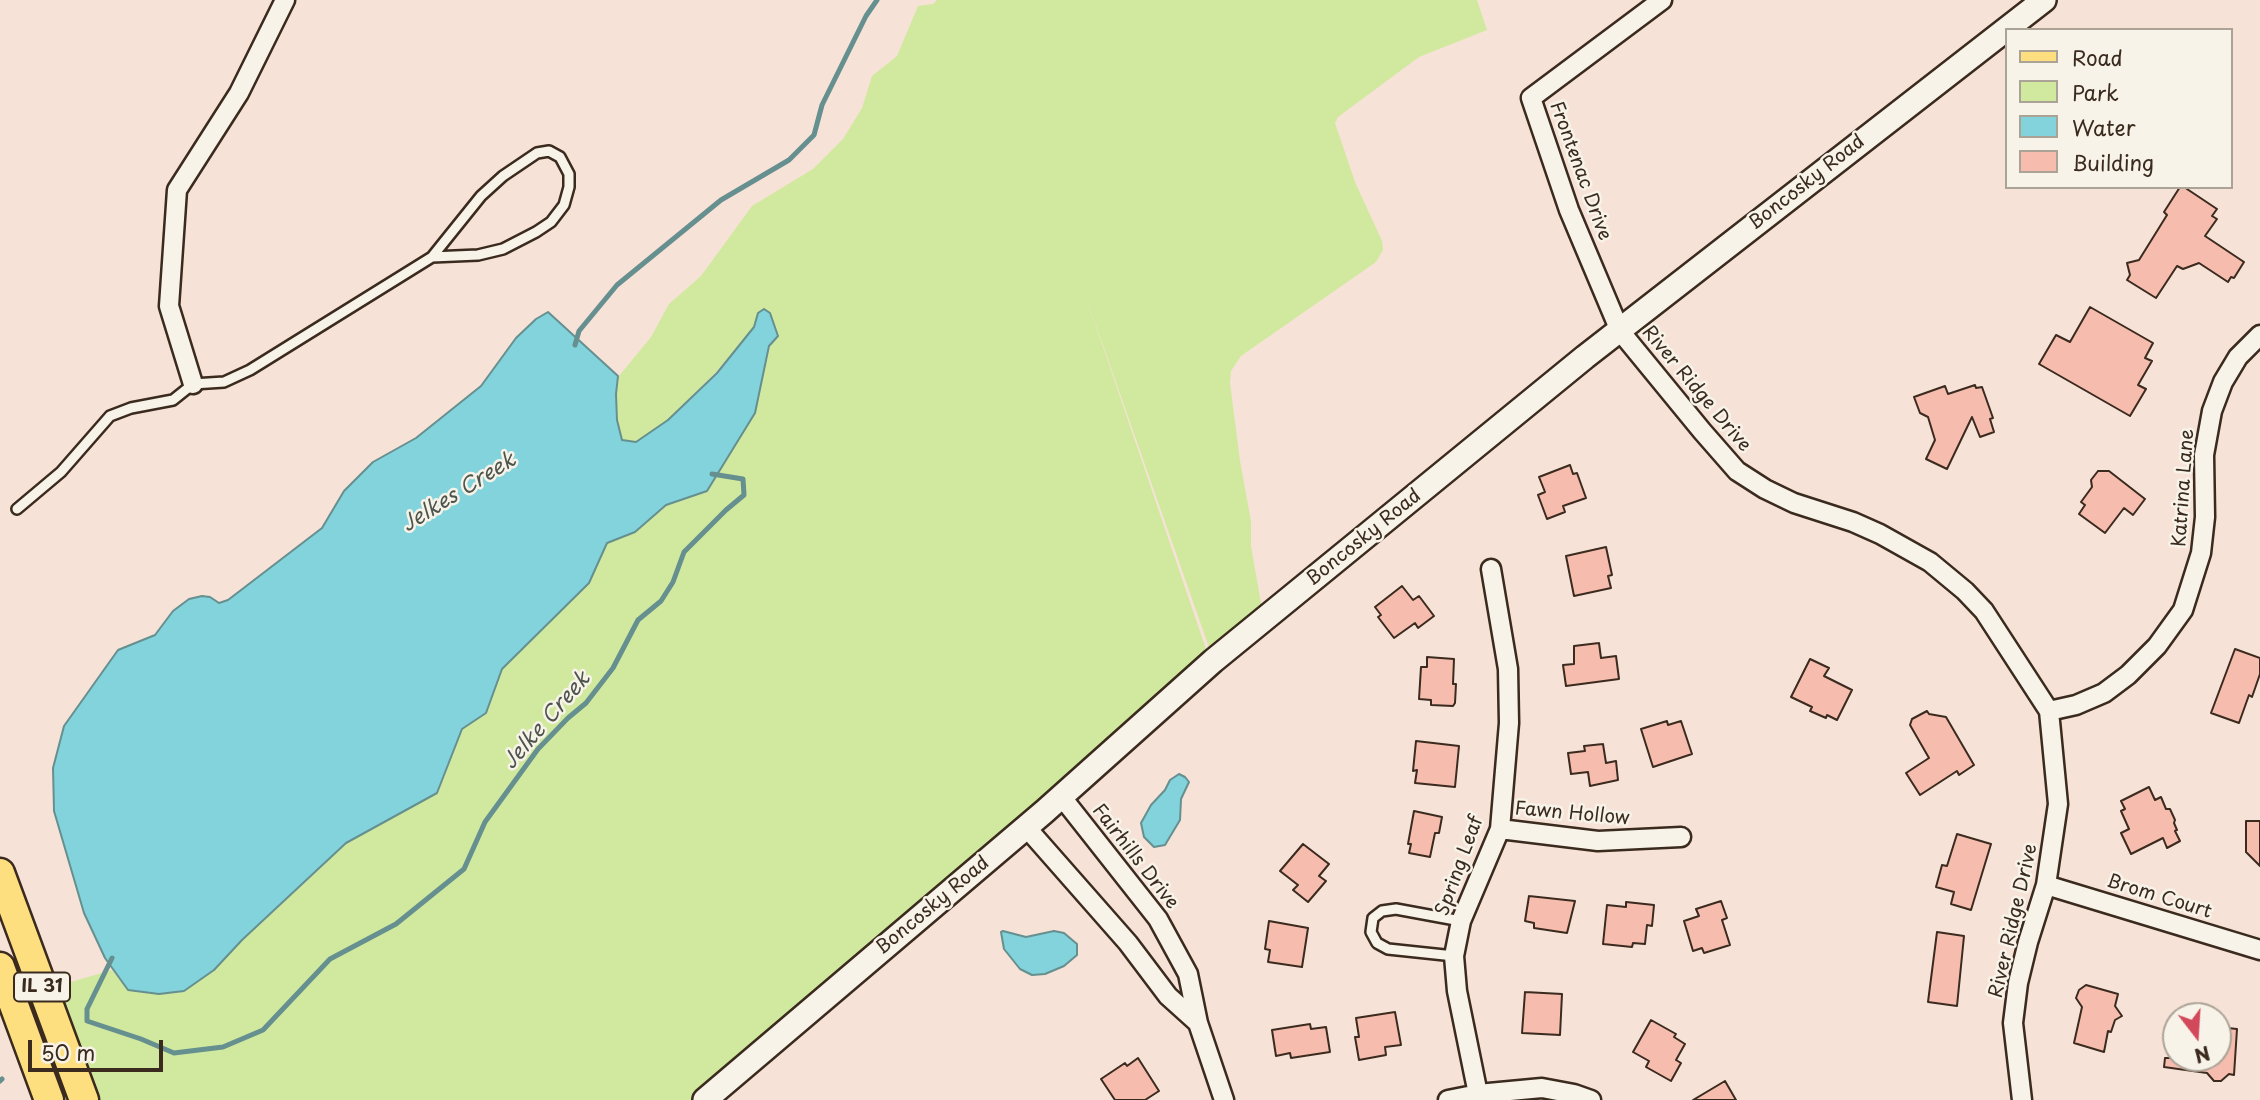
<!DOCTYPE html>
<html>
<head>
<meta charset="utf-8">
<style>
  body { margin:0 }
  #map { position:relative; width:2260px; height:1100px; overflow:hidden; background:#f7e2d7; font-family:"Playpen Sans",sans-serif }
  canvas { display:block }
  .legend { position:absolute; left:2005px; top:28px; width:228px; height:161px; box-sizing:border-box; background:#f7f3e8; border:2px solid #aca397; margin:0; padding:9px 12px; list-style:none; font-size:21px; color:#3b2a1e }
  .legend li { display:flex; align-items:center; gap:14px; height:35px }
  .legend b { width:35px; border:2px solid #aca397 }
  .north { position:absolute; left:2162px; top:1002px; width:70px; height:70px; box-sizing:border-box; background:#f7f3e8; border:2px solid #aca397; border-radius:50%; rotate:163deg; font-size:19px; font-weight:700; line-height:28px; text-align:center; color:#3b2a1e }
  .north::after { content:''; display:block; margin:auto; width:24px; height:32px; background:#d1495b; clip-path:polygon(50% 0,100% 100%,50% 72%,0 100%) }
  .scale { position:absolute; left:28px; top:1040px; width:135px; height:32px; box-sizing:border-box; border:4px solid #3b2a1e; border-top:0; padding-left:9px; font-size:21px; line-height:24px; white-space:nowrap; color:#3b2a1e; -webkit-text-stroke:5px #f7f3e8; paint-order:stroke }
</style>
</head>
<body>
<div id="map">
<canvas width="2260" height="1100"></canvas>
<ul class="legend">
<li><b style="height:9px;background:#fddf80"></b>Road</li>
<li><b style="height:19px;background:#d1e99e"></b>Park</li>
<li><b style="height:19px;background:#82d3db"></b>Water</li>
<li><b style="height:19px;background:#f6bcae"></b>Building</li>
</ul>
<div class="north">N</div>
<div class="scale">50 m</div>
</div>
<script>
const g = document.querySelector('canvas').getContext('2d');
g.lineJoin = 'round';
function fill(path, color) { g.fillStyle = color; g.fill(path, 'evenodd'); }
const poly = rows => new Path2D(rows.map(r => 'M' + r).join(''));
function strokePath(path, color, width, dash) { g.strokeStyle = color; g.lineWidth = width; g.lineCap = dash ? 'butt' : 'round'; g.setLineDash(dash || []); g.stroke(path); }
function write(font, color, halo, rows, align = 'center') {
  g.font = font + ' "Playpen Sans",sans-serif'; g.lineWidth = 5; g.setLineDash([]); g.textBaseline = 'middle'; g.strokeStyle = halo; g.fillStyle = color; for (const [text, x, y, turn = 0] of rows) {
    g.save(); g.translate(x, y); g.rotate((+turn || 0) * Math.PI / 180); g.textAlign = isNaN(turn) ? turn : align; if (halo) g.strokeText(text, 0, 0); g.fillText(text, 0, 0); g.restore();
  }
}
fill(poly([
  [937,0,1477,0,1487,30,1419,57,1338,117,1335,123,1355,182,1382,241,1383,250,1376,262,1251,349,1241,356,1231,371,1230,383,1240,461,1251,521,1251,546,1262,609,1211,653,1084,291,1208,655,692,1100,99,1100,57,986,112,970,128,990,159,994,184,991,214,970,242,940,347,843,438,793,462,730,486,713,502,669,589,583,607,543,635,533,666,505,707,491,755,413,770,346,778,336,770,313,764,309,758,312,754,327,716,372,668,420,636,442,622,440,618,420,616,395,619,376,651,337,669,304,701,276,752,206,813,169,843,139,862,108,872,76,897,56,918,6,933,4]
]), '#d1e99e');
const water = poly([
  [764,309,770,313,778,336,769,346,755,413,707,491,666,505,635,532,607,543,589,583,502,669,486,713,462,729,437,793,346,843,242,940,214,970,184,991,159,994,128,990,105,958,84,913,54,811,53,768,64,726,118,650,155,635,173,611,189,599,202,596,210,597,219,603,228,600,322,528,344,491,373,462,416,438,481,386,516,338,536,319,548,312,618,376,616,394,617,420,622,440,636,442,668,420,717,373,754,327,758,313,764,309],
  [1179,774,1185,777,1189,782,1181,799,1180,820,1165,845,1154,847,1144,837,1141,823,1151,805,1165,790,1170,780,1179,774],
  [1003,931,1026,937,1054,931,1064,933,1077,944,1077,955,1064,966,1045,974,1032,975,1020,969,1004,949,1001,932,1003,931]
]);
fill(water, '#82d3db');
strokePath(water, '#668f8f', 2);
strokePath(poly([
  [575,345,579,331,617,285,721,200,789,160,814,135,822,105,866,16,877,0],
  [112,958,87,1009,87,1021,141,1039,174,1053,223,1047,263,1030,330,959,396,924,464,869,485,822,538,749,568,718,586,703,613,668,638,620,661,601,673,582,684,552,726,510,744,495,743,479,712,474],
  [0,1081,2,1079]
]), '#668f8f', 5);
const building = poly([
  [2180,187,2184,187,2217,209,2212,216,2217,219,2205,236,2244,262,2234,278,2231,277,2228,282,2199,263,2183,269,2177,266,2156,298,2127,280,2130,275,2127,263,2139,260,2167,215,2164,212,2180,187],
  [2090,307,2153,343,2145,358,2152,361,2138,385,2146,389,2130,416,2039,364,2056,335,2070,342,2090,307],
  [1975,385,1976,388,1982,387,1993,418,1990,419,1994,432,1980,437,1972,417,1947,469,1926,459,1935,440,1928,417,1920,413,1914,397,1945,386,1948,394,1975,385],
  [1570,465,1573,474,1577,473,1586,498,1563,506,1565,512,1547,519,1538,495,1545,492,1539,477,1570,465],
  [2098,471,2109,471,2145,499,2133,515,2124,508,2105,533,2079,514,2085,505,2081,502,2092,487,2091,480,2098,471],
  [1606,547,1612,575,1608,576,1611,588,1574,596,1566,556,1606,547],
  [1402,586,1413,600,1419,596,1434,616,1418,628,1415,623,1394,638,1378,617,1381,615,1375,607,1402,586],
  [1599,643,1601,658,1616,656,1619,679,1566,686,1563,665,1574,664,1574,646,1599,643],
  [2235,649,2260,658,2260,674,2252,697,2249,695,2239,723,2211,713,2235,649],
  [1427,657,1454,659,1453,684,1456,684,1455,703,1453,706,1431,705,1431,700,1419,699,1421,667,1427,667,1427,657],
  [1810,659,1829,668,1824,676,1852,690,1837,720,1827,715,1826,718,1810,711,1812,707,1791,697,1810,659],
  [1927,711,1929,714,1946,717,1974,765,1959,775,1957,771,1920,795,1906,773,1929,758,1910,725,1912,719,1927,711],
  [1667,721,1668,725,1681,721,1692,754,1653,767,1641,729,1667,721],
  [1416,741,1459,746,1455,787,1415,783,1417,770,1413,771,1416,741],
  [1603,744,1606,763,1616,761,1618,780,1590,786,1588,772,1571,774,1568,753,1585,751,1584,746,1603,744],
  [2149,787,2155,800,2161,797,2166,809,2170,809,2175,820,2174,823,2177,830,2175,831,2180,841,2167,848,2163,838,2131,854,2121,833,2129,829,2121,811,2125,809,2121,801,2149,787],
  [1414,811,1442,817,1439,833,1435,833,1430,857,1409,853,1411,844,1408,844,1414,811],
  [2246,821,2260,821,2260,866,2246,852,2246,821],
  [1957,834,1991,844,1971,910,1951,904,1954,892,1936,887,1942,865,1947,866,1957,834],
  [1303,844,1329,864,1319,876,1326,881,1308,902,1293,890,1298,885,1280,871,1303,844],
  [1529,896,1575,901,1567,933,1534,928,1534,923,1525,921,1529,896],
  [1721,901,1727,918,1722,920,1730,945,1704,953,1702,948,1693,951,1684,921,1699,916,1696,909,1721,901],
  [1626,902,1654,905,1652,926,1647,925,1645,944,1633,943,1632,947,1603,944,1607,905,1626,907,1626,902],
  [1269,921,1308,928,1302,967,1268,962,1270,950,1265,949,1269,921],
  [1937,932,1964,936,1957,1006,1928,1002,1937,932],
  [2086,985,2118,994,2115,1006,2122,1016,2115,1020,2111,1032,2108,1031,2104,1052,2074,1043,2082,1007,2076,998,2079,990,2086,985],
  [1525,992,1562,994,1560,1035,1522,1033,1525,992],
  [1395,1012,1401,1045,1385,1047,1386,1055,1359,1060,1355,1037,1359,1037,1356,1018,1395,1012],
  [1651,1020,1676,1034,1674,1037,1685,1044,1676,1060,1681,1063,1671,1081,1646,1067,1649,1061,1633,1052,1651,1020],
  [1310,1024,1311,1029,1326,1027,1330,1052,1291,1058,1290,1053,1276,1056,1272,1030,1310,1024],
  [2218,1027,2237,1029,2234,1075,2229,1074,2221,1081,2214,1081,2207,1073,2164,1067,2165,1058,2218,1058,2218,1027],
  [1138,1058,1159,1091,1145,1100,1115,1100,1101,1079,1125,1063,1127,1066,1138,1058],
  [1725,1081,1736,1100,1693,1100,1725,1081]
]);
fill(building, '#f6bcae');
strokePath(building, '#3b2a1e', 2);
const service = poly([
  [17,509,61,472,110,416,131,408,173,400,193,384,224,382,250,370,432,257,478,255,503,249,536,232,551,222,564,205,569,187,569,174,560,157,549,151,537,153,503,176,481,196,432,257],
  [1454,956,1388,949,1377,943,1371,932,1373,918,1382,911,1396,909,1461,921]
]);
const minor = poly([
  [1662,0,1531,98,1569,210,1620,331,1702,431,1737,471,1765,489,1794,503,1853,522,1880,534,1930,562,1965,591,1984,611,2049,711,2058,804,2046,885,2028,942,2018,983,2013,1023,2022,1100],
  [193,384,169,306,177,190,239,93,285,0],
  [2049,711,2076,705,2104,693,2128,675,2157,646,2183,610,2201,553,2205,517,2204,455,2212,411,2223,382,2238,357,2260,335],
  [1061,796,1158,919,1188,974,1198,1023,1224,1100],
  [1026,827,1128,943,1168,996,1198,1023],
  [1500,829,1598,841,1681,837],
  [2046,885,2260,950],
  [1478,1094,1457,991,1454,956,1461,921,1500,829,1509,723,1508,669,1491,569],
  [1448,1100,1478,1094,1542,1088,1574,1094,1591,1100]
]);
const tertiary = poly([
  [705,1100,1044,812,1213,661,1585,357,2044,0]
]);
const primary = poly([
  [0,873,84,1100],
  [0,967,49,1100]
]);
strokePath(service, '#3b2a1e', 14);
strokePath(minor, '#3b2a1e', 23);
strokePath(tertiary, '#3b2a1e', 28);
strokePath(primary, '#3b2a1e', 33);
strokePath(service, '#f7f3e8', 9);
strokePath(minor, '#f7f3e8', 18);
strokePath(tertiary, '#f7f3e8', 23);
strokePath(primary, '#fddf80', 28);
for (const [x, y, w] of [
  [42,987,56]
]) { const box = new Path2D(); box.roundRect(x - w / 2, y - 14.5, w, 29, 5); g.fillStyle = '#f7f3e8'; g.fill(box); strokePath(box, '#3b2a1e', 2); }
write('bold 18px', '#3b2a1e', null, [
  ["IL 31",42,987]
]);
write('19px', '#3b2a1e', '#f7f3e8', [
  ["Frontenac Drive",1580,171,70],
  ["Boncosky Road",1807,183,-38],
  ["River Ridge Drive",1696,389,50],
  ["Katrina Lane",2184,488,-86],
  ["Boncosky Road",1364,538,-39],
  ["Fawn Hollow",1572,814,5],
  ["Fairhills Drive",1135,857,52],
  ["Spring Leaf",1460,866,-70],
  ["Brom Court",2159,897,17],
  ["Boncosky Road",933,906,-40],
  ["River Ridge Drive",2014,921,-77]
]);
write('italic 21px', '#4d544d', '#f7f3e8', [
  ["Jelkes Creek",459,493,-32],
  ["Jelke Creek",547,721,-49]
]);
</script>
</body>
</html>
